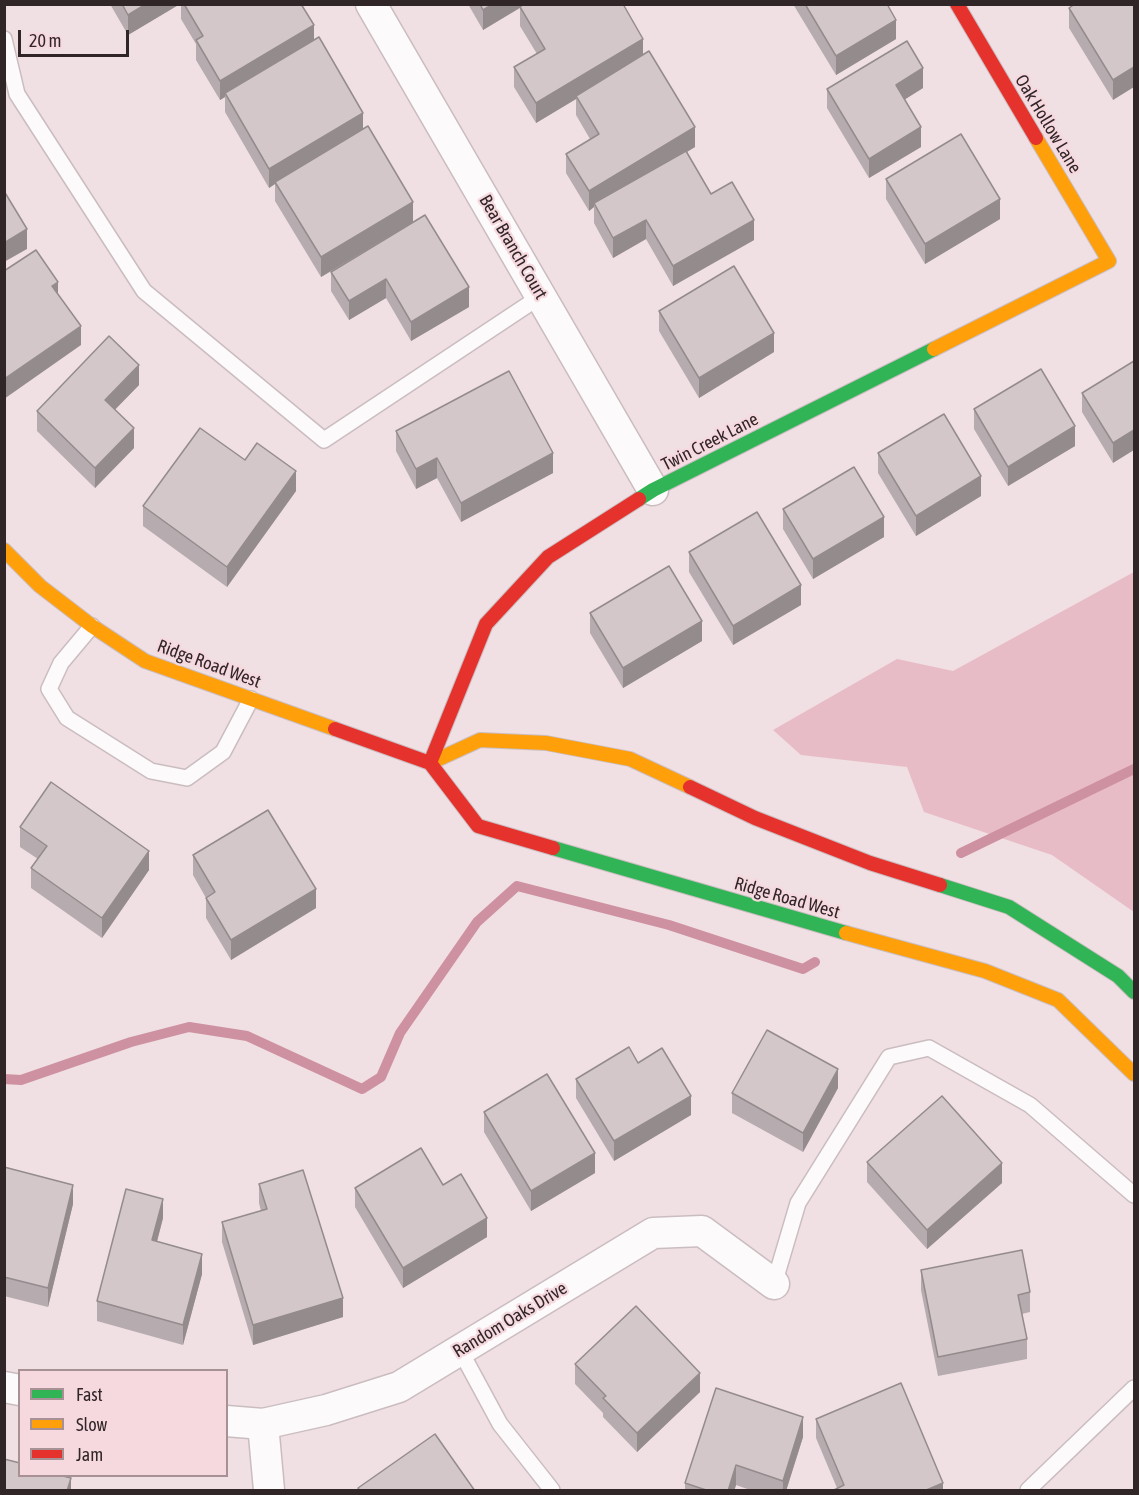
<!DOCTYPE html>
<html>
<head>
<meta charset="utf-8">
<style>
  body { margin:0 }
  #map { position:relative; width:1139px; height:1495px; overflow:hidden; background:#f0dfe3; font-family:"Asap Condensed",sans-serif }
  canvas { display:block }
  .frame { position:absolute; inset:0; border:6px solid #302527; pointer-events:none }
  .legend { position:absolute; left:18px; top:1369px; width:210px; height:108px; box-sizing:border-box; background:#f6d9df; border:2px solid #a79195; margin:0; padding:8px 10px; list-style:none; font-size:18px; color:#302527 }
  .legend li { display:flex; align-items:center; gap:12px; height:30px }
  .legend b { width:30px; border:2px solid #a79195 }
  .scale { position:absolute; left:18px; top:30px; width:111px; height:27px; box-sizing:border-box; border:3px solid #302527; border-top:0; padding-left:8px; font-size:18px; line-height:21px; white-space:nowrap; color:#302527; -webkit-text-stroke:4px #f6d9df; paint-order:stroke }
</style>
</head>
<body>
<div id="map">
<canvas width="1139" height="1495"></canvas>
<div class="frame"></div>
<ul class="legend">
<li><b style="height:8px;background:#30b455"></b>Fast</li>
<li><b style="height:8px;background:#ff9f0a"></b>Slow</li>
<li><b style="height:8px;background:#e5322d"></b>Jam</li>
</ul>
<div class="scale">20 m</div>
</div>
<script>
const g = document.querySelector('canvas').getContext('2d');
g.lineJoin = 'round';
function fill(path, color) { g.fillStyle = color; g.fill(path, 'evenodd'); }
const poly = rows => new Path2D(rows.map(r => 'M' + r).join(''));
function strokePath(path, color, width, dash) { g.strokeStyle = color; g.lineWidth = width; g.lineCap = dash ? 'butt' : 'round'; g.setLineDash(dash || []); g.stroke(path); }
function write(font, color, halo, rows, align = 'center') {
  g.font = font + ' "Asap Condensed",sans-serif'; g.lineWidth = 4.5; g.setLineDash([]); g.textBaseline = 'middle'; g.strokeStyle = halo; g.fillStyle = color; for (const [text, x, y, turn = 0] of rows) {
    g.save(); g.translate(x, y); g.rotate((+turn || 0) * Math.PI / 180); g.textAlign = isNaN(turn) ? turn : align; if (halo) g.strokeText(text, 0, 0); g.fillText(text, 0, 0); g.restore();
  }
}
fill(poly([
  [1134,572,1134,912,1052,855,924,812,907,767,801,755,773,730,897,659,953,671]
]), '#e8bcc6');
strokePath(poly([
  [961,853,1134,769],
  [4,1079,21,1080,131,1042,189,1027,247,1036,362,1089,381,1077,400,1033,477,922,517,886,669,925,803,969,815,962]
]), '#ce91a1', 10);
const lane = poly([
  [4,39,17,94,144,291,324,440,541,296],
  [92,626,61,663,49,689,67,718,151,771,187,778,223,752,251,699],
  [774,1284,798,1203,889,1057,929,1048,1030,1105,1134,1195],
  [460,1350,500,1424,552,1490],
  [1028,1490,1134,1388]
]);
const street = poly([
  [371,4,653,490],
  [4,1387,20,1390],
  [226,1421,263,1424,326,1410,399,1387,653,1233,702,1231,774,1284],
  [263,1424,269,1490]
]);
const fast = poly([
  [639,499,653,490,934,349],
  [553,848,846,933],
  [940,885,1009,907,1118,976,1134,992]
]);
const slow = poly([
  [934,349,1109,261,1036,138],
  [4,550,40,586,92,626,145,661,335,729],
  [430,763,480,740,546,743,630,759,690,787],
  [846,933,985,971,1058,1000,1134,1074]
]);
const jam = poly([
  [957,4,1036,138],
  [335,729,430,763,478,826,553,848],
  [430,763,486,624,548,557,639,499],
  [690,787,755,818,870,863,940,885]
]);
strokePath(lane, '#cabdc0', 18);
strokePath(street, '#cabdc0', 33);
strokePath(fast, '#cabdc0', 16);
strokePath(slow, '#cabdc0', 16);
strokePath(jam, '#cabdc0', 16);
strokePath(lane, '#fdfafb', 15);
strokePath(street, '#fdfafb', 30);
strokePath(fast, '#30b455', 14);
strokePath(slow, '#ff9f0a', 14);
strokePath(jam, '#e5322d', 14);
fill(poly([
  [110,4,180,4,128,35],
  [181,4,301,4,314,40,363,129,413,222,321,277,275,201,275,184,269,188,225,112,225,97,220,100,196,60,196,44,181,19],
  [468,4,623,4,643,55,695,147,687,152,711,194,754,240,673,286,646,239,613,258,594,223,594,207,589,211,566,173,566,154,590,139,576,115,576,99,536,123,514,87,514,67,537,54,520,26,520,8,483,30],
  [793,4,887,4,896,39,836,75],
  [1134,4,1113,100,1069,28,1069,8],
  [923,88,905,99,921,147,869,178,827,108,827,89],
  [1134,88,1134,112,1133,109,1133,89],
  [886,179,1000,219,925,264,886,199],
  [425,215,469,307,411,341,386,298,349,320,331,291,331,272],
  [659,311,774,352,699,398,659,331],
  [1134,361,1113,463,1082,412,1082,393],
  [139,385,115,409,134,448,95,488,37,431,37,411],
  [974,409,1075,446,1008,486,974,429],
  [396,431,553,473,461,522,437,478,416,489,396,451],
  [878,453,981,496,916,536,878,473],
  [245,460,296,491,227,587,143,526,143,506],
  [783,509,884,537,813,579,783,529],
  [689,552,801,605,733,645,689,572],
  [590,613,702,641,623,688,590,633],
  [20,827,149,870,102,938,31,888,31,868,38,859,20,847],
  [193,855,316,908,231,960,206,918,206,898,193,875],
  [638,1063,691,1115,614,1161,576,1098,576,1079],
  [838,1088,803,1152,732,1113,732,1093],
  [484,1112,595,1173,531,1211,484,1132],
  [867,1162,1002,1183,927,1249,867,1182],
  [4,1167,73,1204,48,1307,4,1296],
  [259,1184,343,1317,253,1345,222,1242,222,1222,261,1211,259,1203],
  [443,1185,487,1237,403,1288,355,1207,355,1188],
  [163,1218,157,1242,202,1274,183,1345,97,1321,97,1301],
  [921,1270,1030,1292,1030,1312,1022,1314,1027,1339,1027,1359,938,1376,921,1290],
  [575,1364,700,1392,637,1452,603,1417,603,1413,575,1384],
  [816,1419,943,1491,837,1488,816,1438],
  [803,1437,786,1491,753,1491,736,1485,734,1491,685,1491,685,1483]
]), '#b6abae');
fill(poly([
  [146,4,180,4,128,35,128,15],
  [493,4,526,4,483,30,483,10],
  [896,20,896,39,836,75,836,56],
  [314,25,314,45,225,93,225,97,220,100,220,81],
  [643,39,643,58,576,96,576,99,536,123,536,103],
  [1134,67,1134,87,1113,100,1113,80],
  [923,68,923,88,896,105,896,85],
  [363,113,363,133,275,182,275,184,269,188,269,169],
  [695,127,695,147,596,206,594,203,594,207,589,211,589,191],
  [921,127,921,147,869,178,869,159],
  [1000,199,1000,219,925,264,925,244],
  [413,202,413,222,321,277,321,257],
  [646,220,646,239,613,258,613,238],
  [754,220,754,240,673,286,673,266],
  [27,229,27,249,4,262,4,243],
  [386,279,386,298,349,320,349,301],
  [58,282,58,301,52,286],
  [469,287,469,307,411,341,411,322],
  [81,326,81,345,4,399,4,379],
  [774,333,774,352,699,398,699,378],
  [139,365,139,385,105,420,105,400],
  [1075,426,1075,446,1008,486,1008,467],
  [134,428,134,448,95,488,95,468],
  [1134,430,1134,450,1113,463,1113,443],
  [553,453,553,473,461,522,461,503],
  [437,458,437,478,416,489,416,469],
  [296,471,296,491,227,587,227,567],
  [981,476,981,496,916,536,916,516],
  [884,517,884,537,813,579,813,559],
  [801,585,801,605,733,645,733,626],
  [702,621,702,641,623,688,623,668],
  [149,851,149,870,102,938,102,918],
  [316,889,316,908,231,960,231,940],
  [838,1069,838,1088,803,1152,803,1133],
  [691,1096,691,1115,614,1161,614,1141],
  [595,1153,595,1173,531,1211,531,1191],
  [1002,1163,1002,1183,927,1249,927,1230],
  [73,1185,73,1204,48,1307,48,1288],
  [163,1199,163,1218,152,1260,152,1240],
  [487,1218,487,1237,403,1288,403,1268],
  [202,1254,202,1274,183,1345,183,1325],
  [343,1298,343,1317,253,1345,253,1325],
  [700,1373,700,1392,637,1452,637,1433],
  [803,1417,803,1437,786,1491,783,1491,783,1481],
  [736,1465,736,1485,734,1491,728,1491],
  [71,1478,71,1491,67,1491],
  [943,1483,943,1491,924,1491]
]), '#948b8d');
const building = poly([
  [122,4,146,4,128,15,122,4],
  [184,4,301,4,314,25,220,81,196,40,203,36,184,4],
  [480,4,493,4,483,10,480,4],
  [524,4,623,4,643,39,536,103,514,67,545,49,520,7,524,4],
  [805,4,887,4,896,20,836,56,805,4],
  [1075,4,1134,4,1134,67,1113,80,1069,8,1075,4],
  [319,37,363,113,269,169,225,93,319,37],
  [907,41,923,68,896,85,921,127,869,159,827,89,907,41],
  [649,51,695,127,589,191,566,154,599,134,576,96,649,51],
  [368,126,413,202,321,257,275,182,368,126],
  [961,134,1000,199,925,244,886,179,961,134],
  [686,151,711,194,732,182,754,220,673,266,646,220,613,238,594,203,686,151],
  [4,191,27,229,4,243,4,191],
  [425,215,469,287,411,322,386,279,349,301,331,272,425,215],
  [36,250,58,282,52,286,81,326,4,379,4,271,36,250],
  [734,266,774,333,699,378,659,311,734,266],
  [109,336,139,365,105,400,134,428,95,468,37,411,109,336],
  [1134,361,1134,430,1113,443,1082,393,1134,361],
  [1041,369,1075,426,1008,467,974,409,1041,369],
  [509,371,553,453,461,503,437,458,416,469,396,431,509,371],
  [944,414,981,476,916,516,878,453,944,414],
  [200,428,245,460,257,443,296,471,227,567,143,506,200,428],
  [854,467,884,517,813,559,783,509,854,467],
  [757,512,801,585,733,626,689,552,757,512],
  [669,566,702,621,623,668,590,613,669,566],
  [51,782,149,851,102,918,31,868,47,846,20,827,51,782],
  [268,810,316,889,231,940,206,898,215,892,193,855,268,810],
  [767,1030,838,1069,803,1133,732,1093,767,1030],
  [629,1047,638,1063,662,1048,691,1096,614,1141,576,1079,629,1047],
  [547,1074,595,1153,531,1191,484,1112,547,1074],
  [942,1096,1002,1163,927,1230,867,1162,942,1096],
  [421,1148,443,1185,461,1174,487,1218,403,1268,355,1188,421,1148],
  [4,1167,73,1185,48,1288,4,1277,4,1167],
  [303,1170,343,1298,253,1325,222,1222,267,1209,259,1184,303,1170],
  [126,1189,163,1199,152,1240,202,1254,183,1325,97,1301,126,1189],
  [1022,1250,1030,1292,1018,1295,1027,1339,938,1357,921,1270,1022,1250],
  [636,1306,700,1373,637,1433,603,1398,606,1396,575,1364,636,1306],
  [901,1383,943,1483,924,1491,832,1491,844,1485,816,1419,901,1383],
  [716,1388,803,1417,783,1481,736,1465,728,1491,709,1491,685,1483,716,1388],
  [435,1434,475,1491,360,1491,358,1488,435,1434],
  [4,1459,20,1463,20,1476,63,1476,71,1478,67,1491,4,1491,4,1459]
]);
fill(building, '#d4c7ca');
strokePath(building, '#948b8d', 1.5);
write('18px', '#302527', '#f6d9df', [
  ["Oak Hollow Lane",1048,124,59],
  ["Bear Branch Court",513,247,60],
  ["Twin Creek Lane",710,442,-27],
  ["Ridge Road West",209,664,20],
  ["Ridge Road West",787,898,16],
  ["Random Oaks Drive",510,1320,-31]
]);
</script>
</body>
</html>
